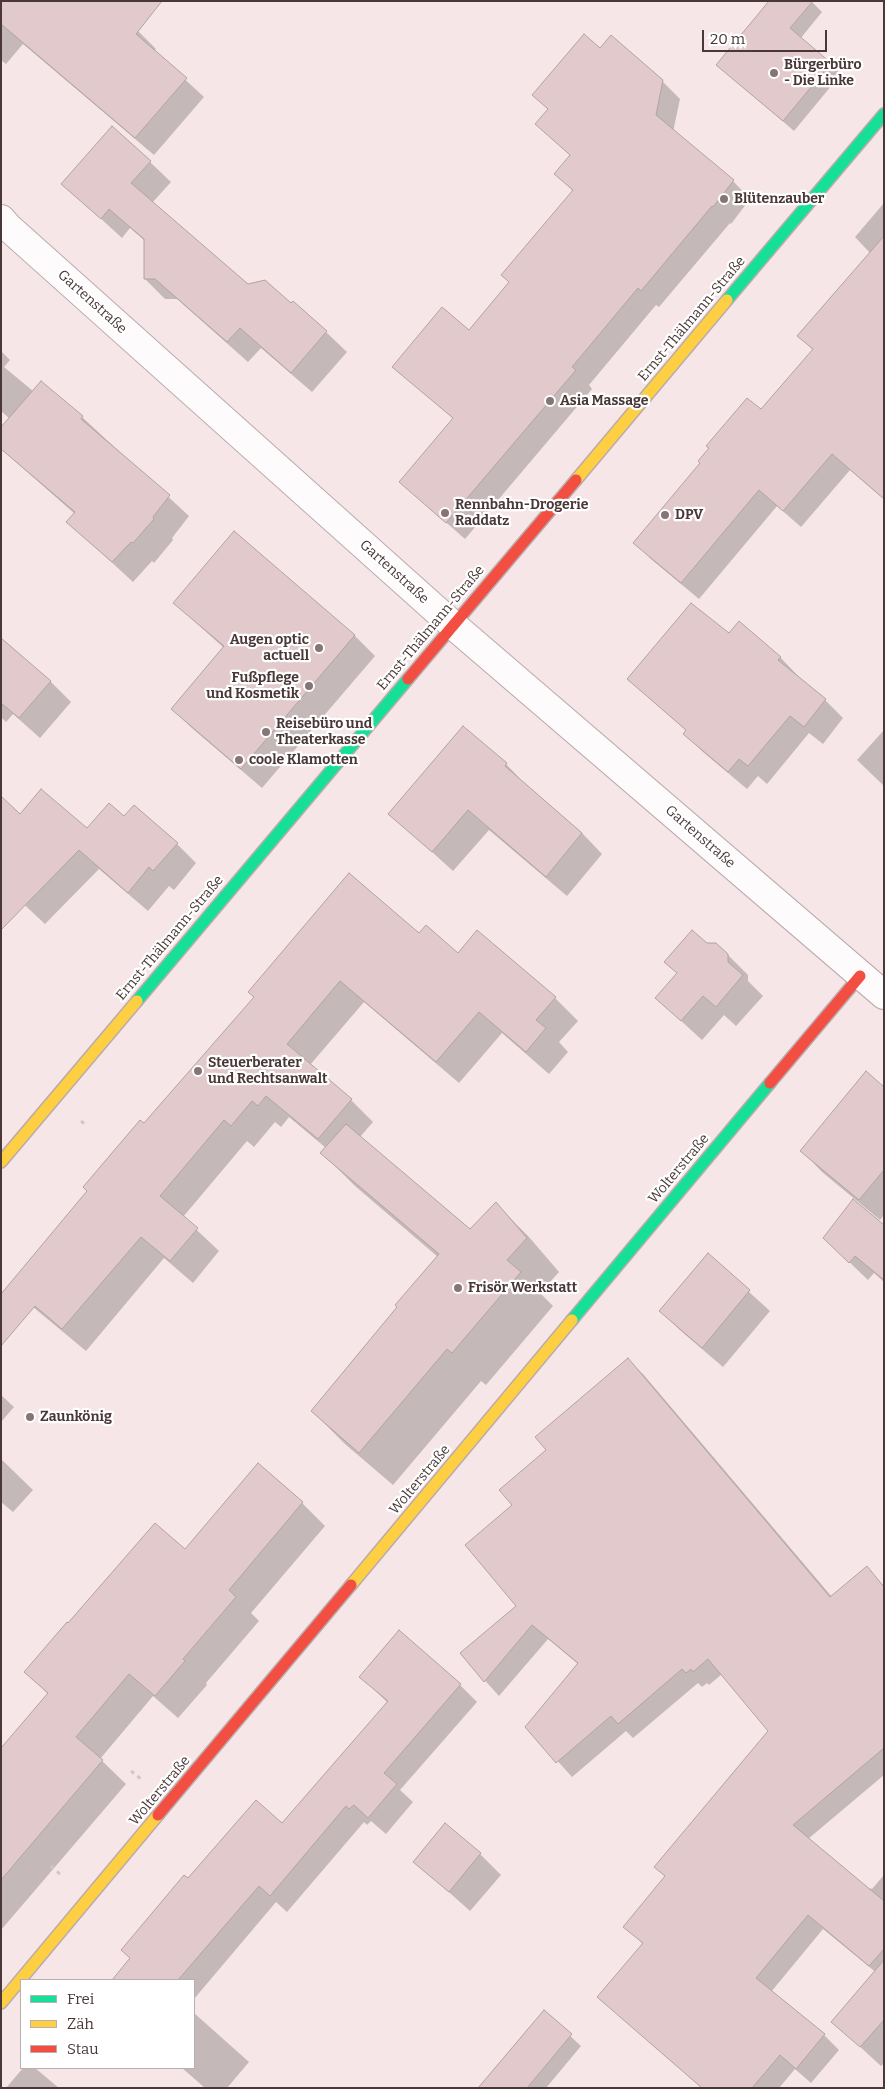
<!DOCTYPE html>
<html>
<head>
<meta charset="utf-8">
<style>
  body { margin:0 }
  #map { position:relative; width:885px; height:2089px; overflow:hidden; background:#f6e6e8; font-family:Bitter,serif }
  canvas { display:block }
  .frame { position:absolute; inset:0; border:2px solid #4a3839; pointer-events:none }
  .legend { position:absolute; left:20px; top:1979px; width:175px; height:90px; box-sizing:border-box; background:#fff; border:1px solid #b7afb0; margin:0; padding:6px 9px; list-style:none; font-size:15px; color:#4a3839 }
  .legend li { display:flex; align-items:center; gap:10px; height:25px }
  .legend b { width:25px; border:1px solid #b7afb0 }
  .scale { position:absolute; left:702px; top:30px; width:125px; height:22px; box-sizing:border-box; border:2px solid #4a3839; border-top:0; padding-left:6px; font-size:15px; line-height:18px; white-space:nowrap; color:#4a3839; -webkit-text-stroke:4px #fff; paint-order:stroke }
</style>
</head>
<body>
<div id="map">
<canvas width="885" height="2089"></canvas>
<div class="frame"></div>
<ul class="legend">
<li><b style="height:6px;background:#16e098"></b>Frei</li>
<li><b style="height:6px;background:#ffcf43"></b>Zäh</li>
<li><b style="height:6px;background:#f24e42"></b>Stau</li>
</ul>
<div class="scale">20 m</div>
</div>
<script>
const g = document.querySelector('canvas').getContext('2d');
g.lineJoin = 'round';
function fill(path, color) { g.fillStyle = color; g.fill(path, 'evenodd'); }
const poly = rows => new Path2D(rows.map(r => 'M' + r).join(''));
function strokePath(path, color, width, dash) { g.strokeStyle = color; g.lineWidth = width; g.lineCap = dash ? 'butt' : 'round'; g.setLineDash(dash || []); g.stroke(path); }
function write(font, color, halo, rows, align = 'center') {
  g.font = font + ' Bitter,serif'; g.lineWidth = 4.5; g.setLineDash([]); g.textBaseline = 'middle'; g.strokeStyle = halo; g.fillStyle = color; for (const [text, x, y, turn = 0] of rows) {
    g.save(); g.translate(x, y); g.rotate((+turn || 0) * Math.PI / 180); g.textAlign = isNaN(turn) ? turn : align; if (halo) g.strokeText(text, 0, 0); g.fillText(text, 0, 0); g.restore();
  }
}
fill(poly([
  [1,1,138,31,156,49,154,51,204,97,154,155,23,44,6,64,1,60],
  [811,1,822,12,800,39,841,74,794,131,718,65],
  [601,49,662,81,680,99,673,132,733,181,750,199,731,224,730,223,659,307,656,305,589,385,592,389,465,539,400,482,454,419,394,366,469,331,510,283,573,191,556,174,571,156,537,124,549,110,534,95],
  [150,162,171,182,152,203,248,285,291,305,326,332,347,352,312,392,261,348,248,362,177,299,165,299,145,279,145,241,130,228,122,238,63,184],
  [884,203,884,491,880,496,850,470,801,527,777,506,699,599,652,560,635,543,761,411,813,350,799,336,870,253,855,237],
  [1,351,10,360,4,367,33,391,41,382,82,417,189,516,172,538,173,540,154,563,152,561,133,582,68,522,75,514,1,449,1,429,10,419,1,411],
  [234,533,355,636,375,656,262,788,193,729,172,709,224,648,174,603],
  [729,635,780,657,798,676,797,677,825,700,843,718,823,744,809,733,767,784,758,776,747,789,703,752,685,734,687,731,628,679],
  [1,640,51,682,71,702,40,738,13,714,6,722,1,717],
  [884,730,884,786,857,760],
  [506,764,526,785,582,833,602,854,567,896,489,830,453,871,390,814],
  [20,815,87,830,124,818,177,844,196,863,174,890,169,886,148,911,99,869,45,924,1,883],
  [477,932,555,998,578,1021,559,1042,568,1052,549,1074,502,1033,459,1083,364,1002,310,1065,351,1100,373,1122,360,1137,470,1230,496,1204,529,1237,559,1272,540,1293,553,1306,486,1385,481,1381,393,1485,345,1444,312,1411,438,1257,355,1186,322,1153,326,1148,289,1117,281,1127,275,1122,254,1147,247,1141,183,1217,219,1251,193,1283,164,1258,86,1351,33,1307,144,1125,255,998,249,992,419,935,458,955],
  [707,944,727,954,748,975,748,981,763,996,736,1026,724,1015,702,1040,656,998],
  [884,1088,884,1215,880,1220,822,1172,802,1151],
  [884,1226,884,1282,874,1273,868,1280,843,1256],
  [708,1255,770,1311,723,1367,681,1331,660,1311],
  [628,1360,643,1374,832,1597,867,1568,884,1586,884,1775,808,1839,869,1890,870,1888,872,1889,884,1875,884,1979,823,1929,771,1992,824,2035,839,2050,811,2083,795,2069,779,2088,702,2088,599,1997,643,1944,624,1926,666,1877,770,1731,722,1674,709,1685,707,1683,702,1687,698,1683,633,1738,626,1731,572,1777,527,1727,578,1664,548,1639,499,1696,461,1654,518,1606,513,1505,548,1450],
  [1,1395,14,1407,1,1422],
  [1,1459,33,1490,13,1512,1,1502],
  [302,1503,325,1526,251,1613,259,1621,206,1683,207,1685,178,1718,153,1696,100,1759,126,1784,1,1930,1,1750,48,1694,26,1672,68,1625,185,1551],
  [361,1677,460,1685,477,1702,400,1790,413,1802,386,1834,371,1821,367,1825,364,1822,287,1912,276,1902,194,1999,194,1980,113,1980,131,1959,188,1880,283,1825,388,1703],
  [445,1825,480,1854,501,1875,470,1911,415,1862],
  [884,1989,884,2063,881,2066,833,2022],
  [544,2012,581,2046,546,2088,480,2088],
  [194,2013,249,2062,227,2088,205,2088,182,2068,194,2068],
  [23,2068,35,2068,59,2088,6,2088]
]), '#0003');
const building = poly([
  [1,1,162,1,136,34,187,78,135,138,1,24,1,1],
  [769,1,813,1,790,28,831,63,783,121,716,65,769,1],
  [584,34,600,48,611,35,663,80,656,115,734,180,713,207,712,206,641,291,638,288,572,367,576,370,446,523,399,482,453,418,392,367,442,307,469,330,509,282,501,275,573,190,554,174,570,155,535,124,548,109,532,95,584,34],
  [112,126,151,161,131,183,248,284,265,280,291,303,293,301,327,331,291,373,240,328,227,342,155,279,144,279,144,239,109,209,101,219,61,184,112,126],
  [884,236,884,499,832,454,783,511,759,490,681,583,633,543,700,463,698,461,709,448,706,446,747,398,761,409,813,349,797,336,884,236],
  [41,381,83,416,81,419,170,495,153,517,154,519,133,543,131,542,112,562,66,522,75,512,1,449,1,427,41,381],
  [234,531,355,635,241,769,171,709,224,646,173,603,234,531],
  [691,603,729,633,739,621,781,657,778,660,826,699,804,727,790,716,748,766,739,759,728,772,683,734,686,730,627,679,691,603],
  [1,638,51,681,19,718,1,703,1,638],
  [463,726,507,763,505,766,582,833,546,877,468,810,432,852,388,814,463,726],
  [41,789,87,828,109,803,124,816,134,805,178,843,153,871,149,867,128,893,79,850,1,930,1,796,20,814,41,789],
  [349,873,419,933,426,925,458,953,477,930,556,997,536,1020,546,1028,526,1052,479,1012,436,1062,340,981,287,1044,352,1099,318,1139,266,1096,258,1106,252,1101,231,1126,224,1120,160,1196,198,1228,170,1261,141,1237,62,1329,35,1306,1,1346,1,1294,87,1191,83,1187,140,1120,144,1123,254,997,248,992,349,873],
  [692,930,707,943,716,943,728,954,728,962,743,975,716,1007,703,996,681,1021,655,998,677,973,664,962,692,930],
  [866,1071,884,1087,884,1170,859,1200,800,1151,866,1071],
  [346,1124,470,1229,496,1202,527,1238,507,1260,521,1272,452,1353,447,1349,359,1453,311,1411,397,1307,395,1305,439,1254,320,1153,346,1124],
  [853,1199,884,1225,884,1280,855,1256,849,1263,823,1238,853,1199],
  [708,1253,750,1290,702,1348,659,1311,708,1253],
  [628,1358,830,1597,867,1566,884,1587,884,1748,793,1825,884,1901,884,1949,869,1966,808,1915,756,1978,825,2034,796,2069,780,2055,752,2088,702,2088,597,1997,643,1943,623,1927,665,1876,654,1867,768,1731,708,1659,693,1672,691,1669,686,1673,682,1669,618,1724,611,1716,556,1763,525,1727,578,1663,532,1625,484,1682,460,1653,516,1606,465,1545,512,1505,499,1490,546,1450,535,1437,628,1358],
  [258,1463,303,1502,229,1590,236,1597,183,1659,185,1661,155,1696,129,1674,76,1737,103,1760,1,1880,1,1748,48,1693,24,1672,67,1622,68,1623,155,1523,185,1549,258,1463],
  [399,1630,461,1684,384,1773,397,1784,368,1818,354,1805,349,1809,346,1806,270,1896,259,1886,178,1980,112,1980,130,1958,121,1950,184,1875,188,1878,256,1800,282,1823,388,1701,359,1677,399,1630],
  [445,1823,481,1853,449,1892,413,1862,445,1823],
  [884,1960,884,2020,860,2047,831,2022,884,1960],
  [544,2010,572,2034,527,2088,478,2088,544,2010]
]);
fill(building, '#e1c9cc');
strokePath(building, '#b1a2a4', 1);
const street = poly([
  [1,219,8,227,453,625,884,995]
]);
const fast = poly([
  [727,300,884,114],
  [137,1001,408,679],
  [572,1320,770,1083]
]);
const slow = poly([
  [576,480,727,300],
  [1,1162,137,1001],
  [351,1585,572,1320],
  [1,2003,158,1815]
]);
const jam = poly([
  [408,679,576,480],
  [770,1083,860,976],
  [158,1815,351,1585]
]);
strokePath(street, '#baabac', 30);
strokePath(fast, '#baabac', 14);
strokePath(slow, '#baabac', 14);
strokePath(jam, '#baabac', 14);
strokePath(poly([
  [81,1121,87,1126],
  [131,1771,141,1779],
  [51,1866,62,1876]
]), '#cfc8ca', 3, [4, 4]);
strokePath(street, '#fefbfc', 28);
strokePath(fast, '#16e098', 11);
strokePath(slow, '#ffcf43', 11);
strokePath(jam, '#f24e42', 11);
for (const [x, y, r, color] of [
  [774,73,5,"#867576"],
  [724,199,5,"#867576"],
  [550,401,5,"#867576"],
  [445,513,5,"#867576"],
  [665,515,5,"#867576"],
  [319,648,5,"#867576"],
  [309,686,5,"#867576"],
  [266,732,5,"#867576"],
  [239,760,5,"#867576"],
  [198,1071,5,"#867576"],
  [458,1288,5,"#867576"],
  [30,1417,5,"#867576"]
]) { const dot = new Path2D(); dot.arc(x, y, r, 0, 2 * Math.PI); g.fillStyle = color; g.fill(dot); strokePath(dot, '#fff', 2); }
write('bold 14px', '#4a3839', '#fff', [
  ["Bürgerbüro",784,65],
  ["- Die Linke",784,81],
  ["Blütenzauber",734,199],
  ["Asia Massage",560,401],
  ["Rennbahn-Drogerie",455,505],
  ["Raddatz",455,521],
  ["DPV",675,515],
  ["Augen optic",309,640,"right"],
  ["actuell",309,656,"right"],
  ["Fußpflege",299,678,"right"],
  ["und Kosmetik",299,694,"right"],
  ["Reisebüro und",276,724],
  ["Theaterkasse",276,740],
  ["coole Klamotten",249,760],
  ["Steuerberater",208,1063],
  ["und Rechtsanwalt",208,1079],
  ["Frisör Werkstatt",468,1288],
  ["Zaunkönig",40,1417]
], 'left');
write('14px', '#4a3839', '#fff', [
  ["Gartenstraße",92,302,42],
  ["Ernst-Thälmann-Straße",692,319,-50],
  ["Gartenstraße",394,572,42],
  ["Ernst-Thälmann-Straße",431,628,-50],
  ["Gartenstraße",700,837,41],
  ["Ernst-Thälmann-Straße",170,938,-50],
  ["Wolterstraße",679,1169,-50],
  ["Wolterstraße",420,1480,-50],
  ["Wolterstraße",160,1791,-50]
]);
</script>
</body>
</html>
